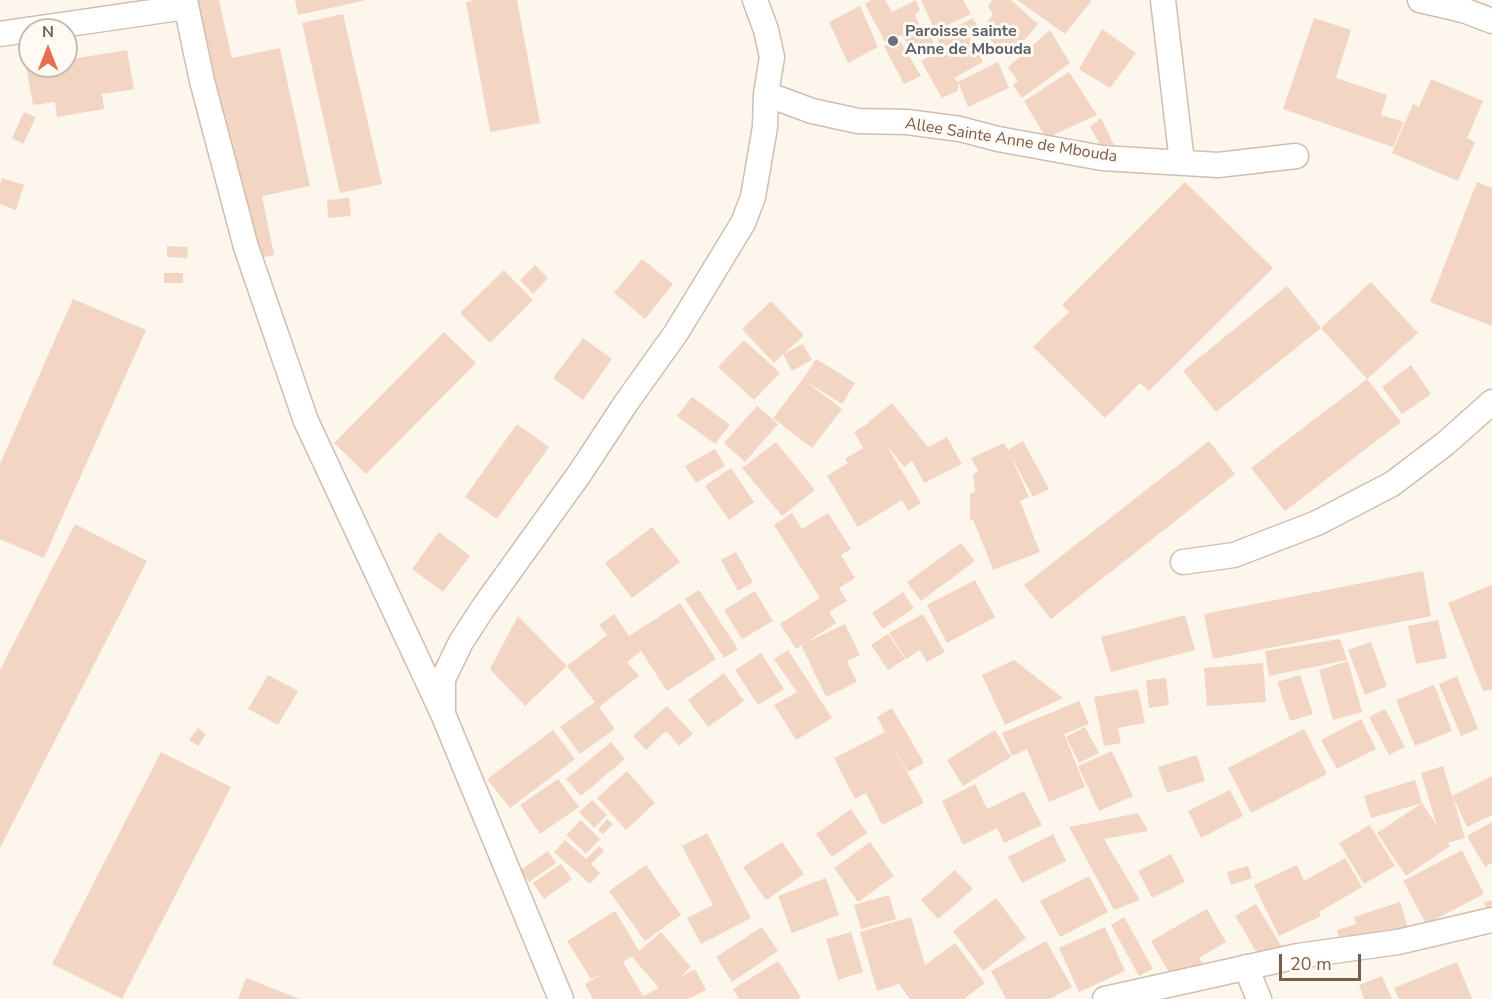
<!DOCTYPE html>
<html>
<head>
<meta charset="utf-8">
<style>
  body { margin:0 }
  #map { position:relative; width:1492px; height:999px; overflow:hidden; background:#fdf6ec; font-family:"Nunito Sans",sans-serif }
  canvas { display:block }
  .north { position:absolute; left:18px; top:18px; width:60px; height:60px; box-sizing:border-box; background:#fffaf3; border:2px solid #cabbb1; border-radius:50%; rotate:0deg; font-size:16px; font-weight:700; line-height:24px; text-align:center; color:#7a5c4d }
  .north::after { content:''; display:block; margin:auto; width:21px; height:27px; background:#e76f51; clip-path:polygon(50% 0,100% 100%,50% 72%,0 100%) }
  .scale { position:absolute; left:1279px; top:954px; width:82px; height:27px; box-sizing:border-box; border:3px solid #7a5c4d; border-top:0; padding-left:8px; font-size:18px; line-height:21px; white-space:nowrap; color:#7a5c4d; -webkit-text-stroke:4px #fffaf3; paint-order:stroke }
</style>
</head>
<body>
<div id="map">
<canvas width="1492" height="999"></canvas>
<div class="north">N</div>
<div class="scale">20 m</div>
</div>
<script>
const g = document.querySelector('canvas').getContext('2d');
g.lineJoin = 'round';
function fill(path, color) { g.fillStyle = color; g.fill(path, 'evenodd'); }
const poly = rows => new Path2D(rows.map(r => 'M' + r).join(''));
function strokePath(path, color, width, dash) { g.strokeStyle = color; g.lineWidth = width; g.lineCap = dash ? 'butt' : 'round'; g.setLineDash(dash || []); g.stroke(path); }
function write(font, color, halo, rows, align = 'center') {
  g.font = font + ' "Nunito Sans",sans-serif'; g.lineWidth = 6; g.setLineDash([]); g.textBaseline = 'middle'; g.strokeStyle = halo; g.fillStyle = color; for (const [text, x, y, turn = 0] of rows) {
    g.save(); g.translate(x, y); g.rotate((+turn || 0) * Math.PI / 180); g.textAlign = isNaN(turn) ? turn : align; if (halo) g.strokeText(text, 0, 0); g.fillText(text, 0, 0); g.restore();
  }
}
fill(poly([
  [193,0,219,0,232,58,280,48,310,186,262,196,274,255,249,260],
  [295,0,363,0,363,1,298,15],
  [476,0,517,0,540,123,490,132,466,2],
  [871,0,885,0,892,12,916,0,920,10,915,15,924,35,930,33,935,47,918,58,901,35,885,42,865,4],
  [921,0,963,0,971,14,935,31],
  [993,0,1011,0,1038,24,1009,58,981,31,993,14,988,6],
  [1017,0,1092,0,1065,34],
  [860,6,878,47,848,63,829,22],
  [343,14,382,184,340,193,302,23],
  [973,18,979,29,969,36,983,62,954,78,958,82,958,91,942,98,921,61,941,51,937,36],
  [1314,18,1351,30,1336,78,1387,95,1381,115,1404,122,1393,147,1283,109],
  [1102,29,1136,53,1110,88,1079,69],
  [1050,30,1070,63,1022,98,1013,85,1018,81,1008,67],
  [899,39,921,76,904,84,884,46],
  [127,50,134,89,102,94,104,109,57,117,55,102,33,105,26,66,66,66,66,60],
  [998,62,1009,88,968,107,958,82],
  [1069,72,1097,115,1046,138,1024,101],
  [1431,79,1483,101,1467,138,1475,142,1458,181,1392,153,1413,104,1419,107],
  [24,112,36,117,23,144,12,138],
  [1101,118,1116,149,1103,149,1090,127],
  [2,178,24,185,16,210,0,204,0,184],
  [1185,182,1273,268,1149,391,1140,383,1105,418,1033,347,1069,312,1062,305],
  [1477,182,1492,188,1492,326,1430,302],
  [349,198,351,216,328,218,327,200],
  [167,246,188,247,187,258,167,257],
  [642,259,673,284,645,319,614,293],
  [535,265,548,278,533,294,520,280],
  [504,270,533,300,490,343,460,313],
  [164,273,183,273,183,283,164,283],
  [1371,282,1418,333,1367,379,1321,328,1216,412,1183,371,1287,286,1321,328],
  [73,299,146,330,44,558,0,539,0,464],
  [771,301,804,335,774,363,742,329],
  [444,332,476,363,366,474,334,443],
  [583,338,612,359,583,400,553,378],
  [744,340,780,373,754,400,718,367],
  [803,344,812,360,792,371,783,354],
  [816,359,855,383,842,404,805,381,842,409,812,448,773,418,803,379],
  [1411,365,1431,394,1402,414,1382,387],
  [1367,379,1401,422,1285,511,1251,468],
  [692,397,730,425,715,444,677,416],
  [892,403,928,447,947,437,962,464,924,483,912,461,904,467,885,443,921,503,908,511,902,500,858,527,827,476,848,463,845,459,863,448,854,432,869,423,868,422],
  [757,406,778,424,745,462,724,443],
  [517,424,549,447,497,519,465,497],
  [1023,441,1049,489,1033,497,1010,454,1029,497,1020,501,1040,552,993,570,973,519,970,520,970,494,975,491,973,475,978,471,971,458,1004,443,1008,450],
  [1209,441,1235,474,1051,619,1024,585],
  [776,442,815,490,782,516,742,468],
  [715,449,725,466,696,483,685,466],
  [731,468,754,502,729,520,705,486],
  [792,513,802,529,828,513,851,549,841,555,855,578,839,588,847,601,829,612,836,623,796,649,780,624,820,598,774,525],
  [75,524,147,561,0,848,0,670],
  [652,527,680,562,632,598,605,563],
  [439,532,470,556,443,592,412,569],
  [961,543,975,561,921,601,907,582],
  [736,552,753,582,738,591,721,560],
  [1423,571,1431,616,1213,659,1204,614],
  [975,580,995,617,947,643,927,605],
  [1492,585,1492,690,1483,691,1448,603],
  [699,590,738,649,724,658,685,599],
  [755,591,773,621,742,639,724,610],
  [903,592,914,608,883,629,872,613],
  [680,603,716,659,667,691,641,651,627,662,639,676,599,707,615,729,580,754,560,727,595,702,567,666,607,635,599,625,614,614,629,636],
  [923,614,945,652,927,662,920,650,906,659,889,633],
  [1185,615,1195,650,1111,672,1101,637],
  [518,616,567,666,525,706,490,669],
  [1438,620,1447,658,1416,664,1408,626],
  [845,624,860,655,847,661,857,682,826,697,801,645],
  [888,634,905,659,888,670,871,645],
  [1340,639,1347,660,1269,676,1265,651],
  [1371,642,1387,686,1365,695,1348,650],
  [788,650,832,718,796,740,774,705,797,692,774,659],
  [761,653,784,689,758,705,735,670],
  [1014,660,1063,698,1005,725,982,675],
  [1348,661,1362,712,1333,720,1319,670],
  [1263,663,1266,702,1207,706,1204,668],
  [724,673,744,701,708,727,688,700],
  [268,675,298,691,278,725,248,709],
  [1300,675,1313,714,1290,721,1277,682],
  [1457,676,1478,729,1461,736,1439,684],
  [1166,678,1169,705,1149,708,1146,680],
  [1434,685,1452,731,1415,746,1396,700],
  [1138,689,1145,723,1118,728,1121,743,1104,746,1094,697],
  [1079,701,1089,724,1064,734,1085,787,1049,802,1027,749,1012,756,1002,733],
  [667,706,693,734,679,746,666,731,646,750,633,736],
  [892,708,924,763,908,772,890,741,924,803,882,825,866,793,855,799,834,758,885,732,877,717],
  [1385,709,1405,747,1389,755,1369,717],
  [1361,719,1376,749,1337,769,1321,740],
  [1085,727,1099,753,1079,763,1066,737],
  [198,728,206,734,198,746,189,740],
  [1304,729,1327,774,1251,813,1228,768],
  [553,730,575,759,510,808,487,779],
  [995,730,1011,757,963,786,947,760],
  [611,742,625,759,581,796,566,779],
  [1112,751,1133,796,1099,811,1078,766],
  [161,752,231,787,122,999,52,964],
  [1197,755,1205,781,1167,793,1158,767],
  [1443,766,1452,796,1492,776,1492,815,1467,827,1453,797,1465,838,1448,843,1450,846,1406,876,1377,833,1422,803,1437,826,1421,773],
  [627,771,655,803,626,830,597,798],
  [558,779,579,807,540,834,520,805],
  [1415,780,1422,803,1371,818,1364,796],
  [975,784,987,809,1024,791,1042,825,1004,843,997,828,963,845,942,801],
  [1230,790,1243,816,1201,838,1188,811],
  [592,800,607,815,594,828,579,812],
  [851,809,867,833,832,857,816,834],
  [1138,813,1148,831,1104,839,1140,900,1114,910,1069,827],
  [607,819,613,824,603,834,598,830],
  [581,820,600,839,586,854,566,835],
  [1492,822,1492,863,1485,867,1467,836],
  [1370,825,1395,866,1364,884,1339,843],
  [707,833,751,918,701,944,687,918,713,905,682,846],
  [1053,834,1066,861,1022,883,1008,857],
  [565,840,586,859,599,846,604,851,591,864,600,873,590,884,554,852],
  [782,842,804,874,766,900,743,867],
  [870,842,894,876,858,902,834,868],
  [1462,850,1484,894,1426,924,1403,881],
  [548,851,556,863,529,882,521,870],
  [1171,854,1185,882,1152,898,1138,871],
  [1345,858,1362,887,1319,912,1321,916,1279,936,1254,885,1297,865,1304,881],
  [561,864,572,879,544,899,533,883],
  [646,865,681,915,645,941,609,891],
  [1248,866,1252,878,1231,885,1227,872],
  [955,870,973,889,938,919,921,900],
  [1089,876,1108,912,1060,937,1040,901],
  [826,878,839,915,792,933,778,896],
  [889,895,896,919,861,929,854,905],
  [996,898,1026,938,983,971,953,931],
  [1492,900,1492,926,1491,926,1484,902],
  [1400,902,1411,936,1345,956,1337,930,1356,924,1354,917],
  [1256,904,1283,949,1262,961,1235,916],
  [1207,909,1226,942,1199,958,1203,965,1174,981,1151,941],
  [615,911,639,951,661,932,691,967,680,977,695,969,706,990,688,999,593,999,585,984,606,972,591,979,567,941],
  [636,954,632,957,659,988,643,996,623,962],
  [911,917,925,965,955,943,985,983,964,999,910,999,899,984,877,991,860,932],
  [1124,917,1153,969,1139,976,1111,925],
  [762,927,778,951,732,982,716,957],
  [1105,927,1125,971,1079,992,1059,948],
  [851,932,863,972,838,980,826,939],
  [1046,941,1072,987,1050,999,1006,999,991,971],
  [778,961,801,997,798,999,739,999,733,989],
  [1457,962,1472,999,1399,999,1394,988],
  [1382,976,1392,999,1364,999,1359,985],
  [246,978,300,999,238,999]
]), '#f3d5c3');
const minor = poly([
  [185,0,202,81,246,247,306,421,443,714,561,999],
  [1163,0,1182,162],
  [1420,0,1463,10,1492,21],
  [0,34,186,7],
  [766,94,812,111,858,121,907,122,960,129,998,139,1102,158,1218,165,1296,156],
  [1183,562,1234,555,1317,523,1392,484,1446,443,1492,402],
  [443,708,443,679,461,642,483,608,580,473,626,403,676,333,743,223,753,197,765,127,766,94,772,57,766,30,755,0],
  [1246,967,1259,999],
  [1105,999,1298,956,1398,942,1492,920]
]);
strokePath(minor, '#d1beb0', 27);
strokePath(minor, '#fff', 24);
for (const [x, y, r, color] of [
  [893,41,6,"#6b7280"]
]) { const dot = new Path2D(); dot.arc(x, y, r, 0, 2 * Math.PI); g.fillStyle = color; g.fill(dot); strokePath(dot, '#fffaf3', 2); }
write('bold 16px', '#5b616d', '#fffaf3', [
  ["Paroisse sainte",905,32],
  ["Anne de Mbouda",905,50]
], 'left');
write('16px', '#7a5c4d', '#fffaf3', [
  ["Allee Sainte Anne de Mbouda",1011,141,9]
]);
</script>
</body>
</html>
